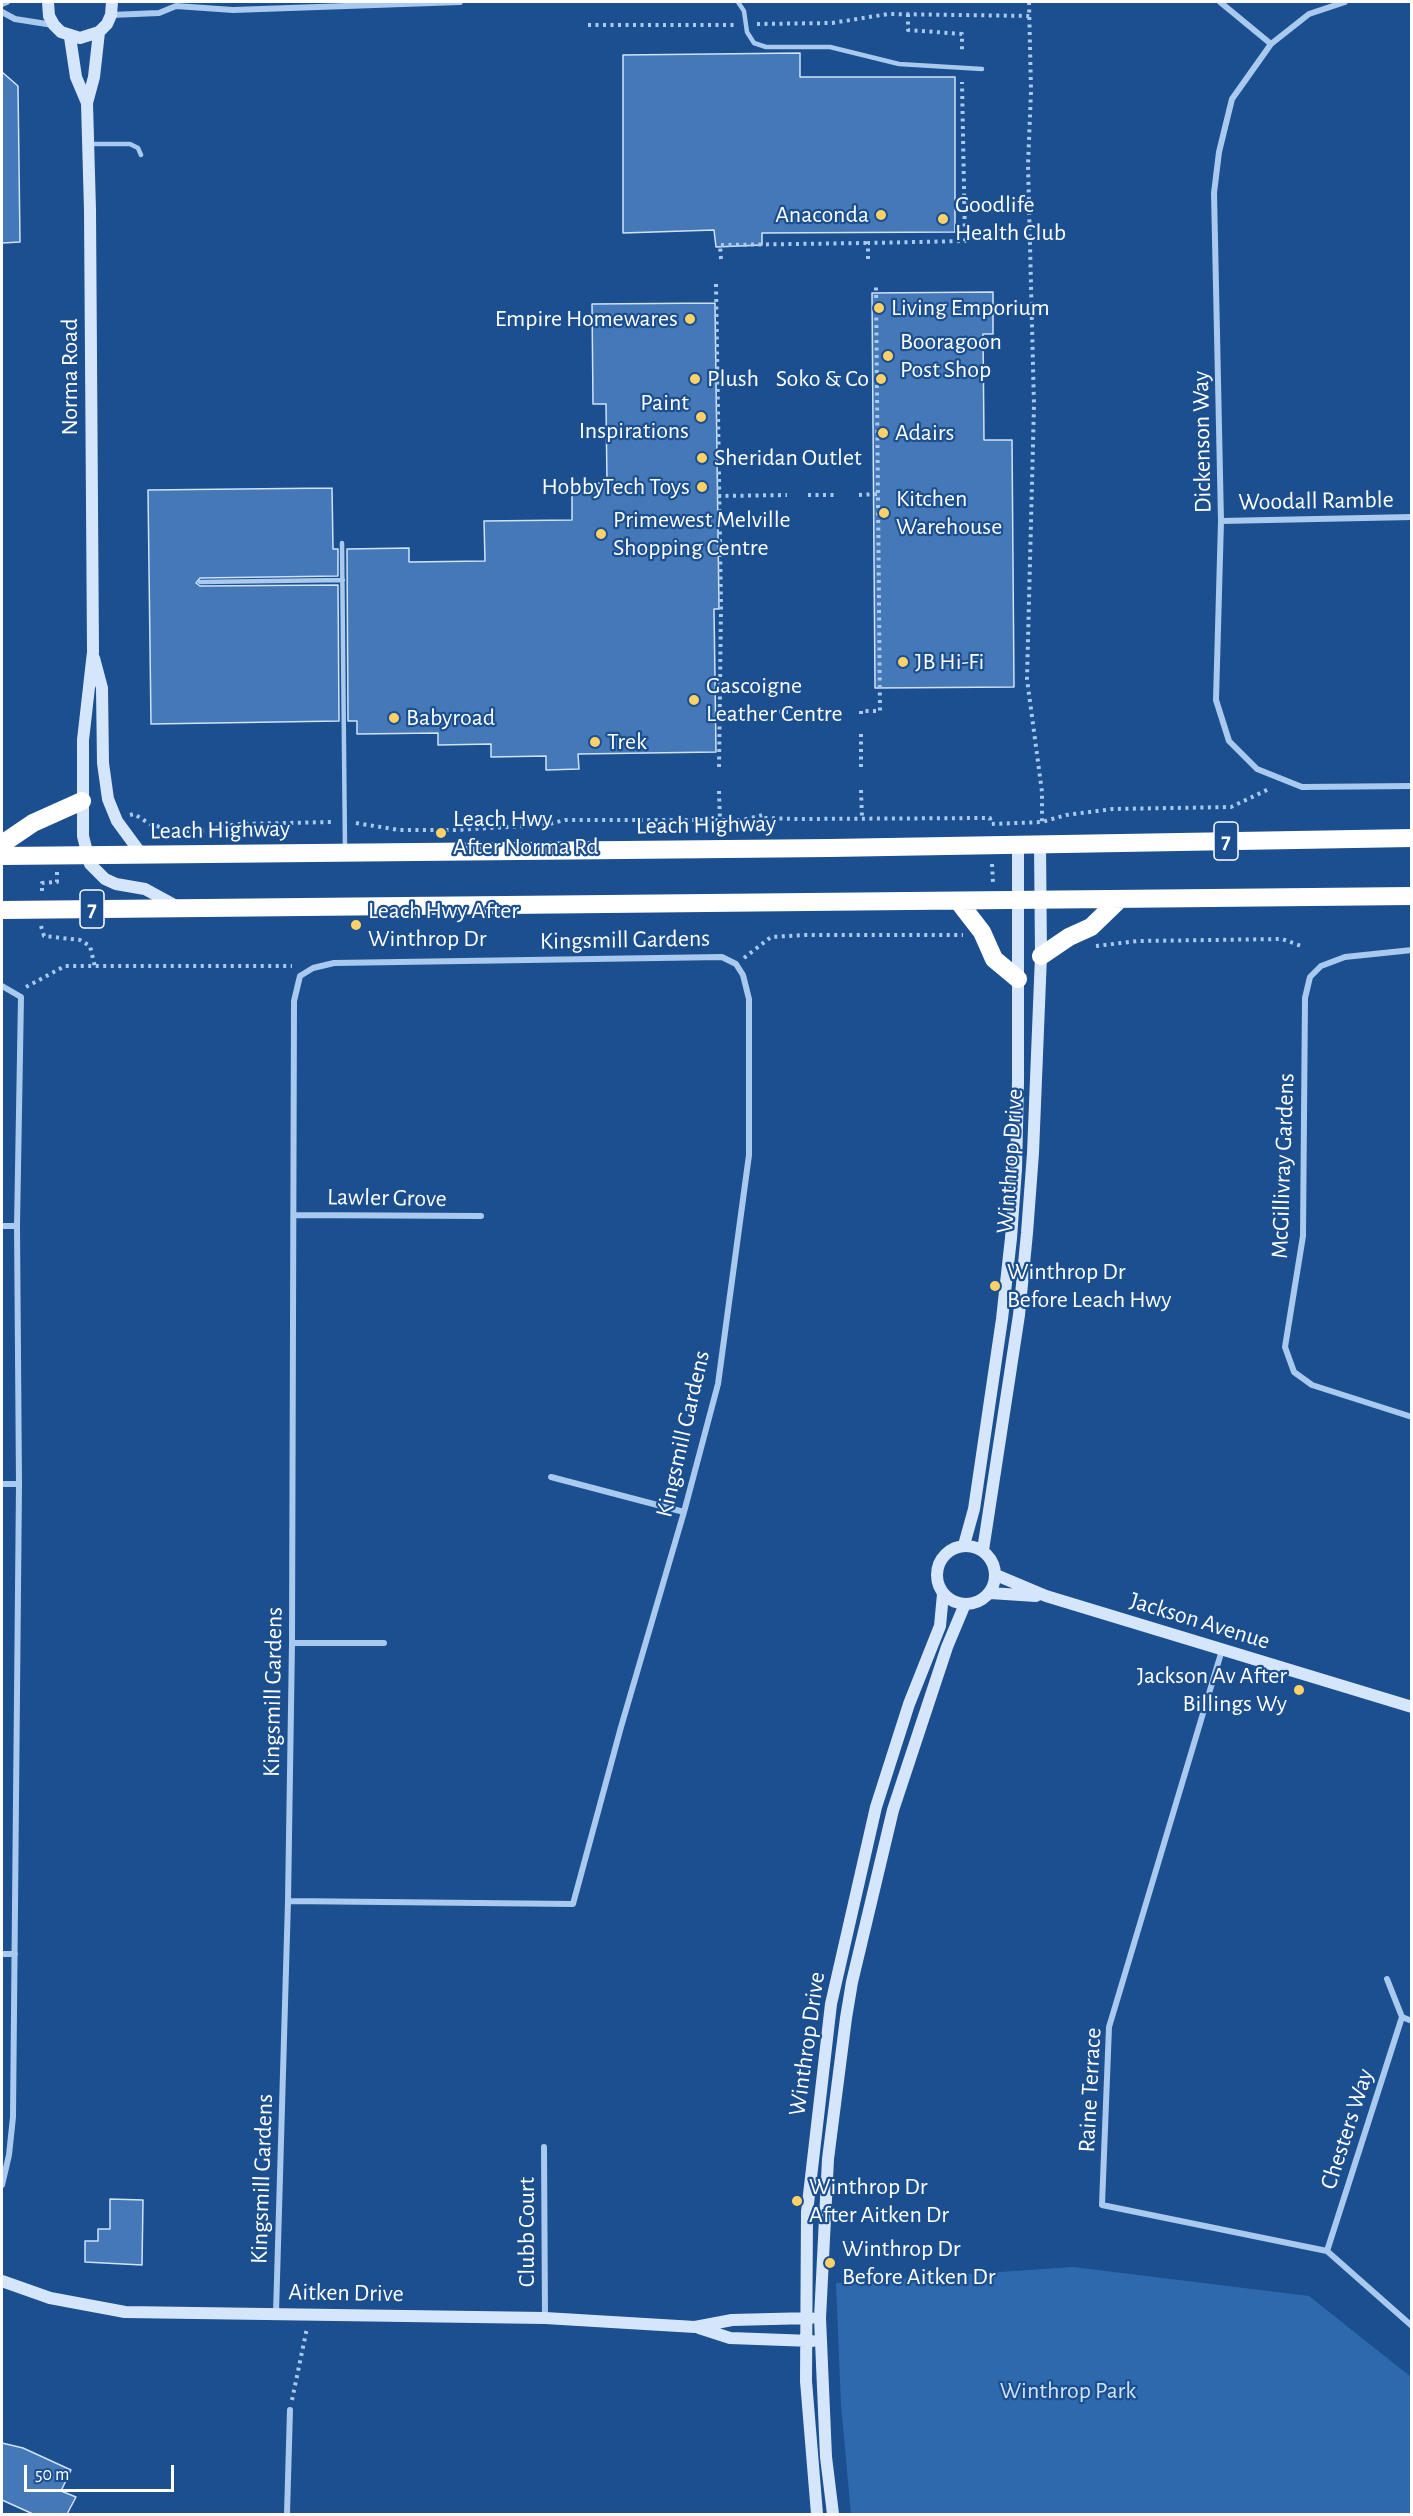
<!DOCTYPE html>
<html>
<head>
<meta charset="utf-8">
<style>
  body { margin:0 }
  #map { position:relative; width:1413px; height:2516px; overflow:hidden; background:#1b4f8f; font-family:"Alegreya Sans",sans-serif }
  canvas { display:block }
  .frame { position:absolute; inset:0; border:3px solid #fff; pointer-events:none }
  .scale { position:absolute; left:24px; top:2465px; width:150px; height:27px; box-sizing:border-box; border:3px solid #fff; border-top:0; padding-left:8px; font-size:18px; line-height:21px; white-space:nowrap; color:#fff; -webkit-text-stroke:4px #1b4f8f; paint-order:stroke }
</style>
</head>
<body>
<div id="map">
<canvas width="1413" height="2516"></canvas>
<div class="frame"></div>
<div class="scale">50 m</div>
</div>
<script>
const g = document.querySelector('canvas').getContext('2d');
g.lineJoin = 'round';
function fill(path, color) { g.fillStyle = color; g.fill(path, 'evenodd'); }
const poly = rows => new Path2D(rows.map(r => 'M' + r).join(''));
function strokePath(path, color, width, dash) { g.strokeStyle = color; g.lineWidth = width; g.lineCap = dash ? 'butt' : 'round'; g.setLineDash(dash || []); g.stroke(path); }
function write(font, color, halo, rows, align = 'center') {
  g.font = font + ' "Alegreya Sans",sans-serif'; g.lineWidth = 4.5; g.setLineDash([]); g.textBaseline = 'middle'; g.strokeStyle = halo; g.fillStyle = color; for (const [text, x, y, turn = 0] of rows) {
    g.save(); g.translate(x, y); g.rotate((+turn || 0) * Math.PI / 180); g.textAlign = isNaN(turn) ? turn : align; if (halo) g.strokeText(text, 0, 0); g.fillText(text, 0, 0); g.restore();
  }
}
fill(poly([
  [1073,2267,1309,2296,1411,2377,1411,2514,851,2514,841,2405,836,2283]
]), '#2e69ad');
const building = poly([
  [800,53,800,77,955,77,955,232,762,233,762,245,716,247,714,230,623,233,623,55,800,53],
  [2,72,18,86,20,242,2,243,2,72],
  [993,292,993,334,983,334,984,440,1012,440,1014,687,875,688,872,293,993,292],
  [715,303,719,609,714,609,716,752,578,754,579,769,546,770,546,756,491,757,491,744,438,745,438,733,357,734,357,721,348,721,347,549,409,548,409,562,485,561,484,521,572,520,572,484,607,483,606,404,593,404,592,304,715,303],
  [332,488,333,549,338,549,338,576,200,578,196,583,200,586,338,585,339,721,151,724,148,490,332,488],
  [110,2199,143,2200,142,2265,85,2262,85,2241,98,2241,98,2229,110,2229,110,2199],
  [2,2443,23,2448,71,2470,61,2491,76,2497,67,2514,33,2514,2,2500,2,2443]
]);
fill(building, '#4478b7');
strokePath(building, '#cfe3fa', 1.5);
strokePath(poly([
  [1029,2,1031,91,1028,165,1034,405,1027,679,1042,792,1042,822],
  [908,14,908,30,962,34,962,52],
  [757,24,832,23,888,14,1031,16],
  [588,25,734,25],
  [721,259,720,245,868,243],
  [868,259,868,243,965,241,962,82],
  [716,284,721,606,719,770],
  [808,495,837,495],
  [859,495,877,494],
  [718,496,787,495],
  [719,712,788,712],
  [809,712,839,712],
  [861,714,861,711,880,711,876,286],
  [861,734,861,769],
  [861,790,862,818],
  [719,791,720,820],
  [130,815,134,814,150,824,174,831,200,831,237,824,333,822],
  [356,823,399,830,455,830,545,825,565,820,742,820,763,815,764,818,798,819,990,818,991,824,1042,822,1066,815,1113,809,1231,807,1271,788],
  [992,864,993,883],
  [42,891,42,883,57,882,57,872],
  [41,926,44,936,80,940,90,946,95,967],
  [1096,946,1138,941,1282,939,1304,947],
  [744,958,771,937,805,935,963,935],
  [26,987,65,966,292,966],
  [292,2400,307,2328]
]), '#a9c9ee', 4, [3, 4.5]);
strokePath(poly([
  [738,2,744,11,747,32,754,43,766,47,830,47,899,64,982,69],
  [90,144,130,144,138,148,141,155],
  [342,543,345,850],
  [200,582,343,580]
]), '#a9c9ee', 4.5);
strokePath(poly([
  [1220,2,1271,44],
  [1345,2,1309,14,1271,44,1232,99,1219,152,1214,193,1221,521,1216,700,1229,741,1257,769,1302,787,1412,786],
  [2,4,7,2],
  [2,12,15,19,53,25],
  [111,15,159,13,176,6,233,10,460,2],
  [1221,521,1412,517],
  [1412,950,1345,957,1321,966,1310,977,1305,998,1303,1236,1285,1347,1294,1372,1312,1385,1412,1417],
  [2,986,21,997,17,1226,19,1484,13,2117,9,2155,2,2185],
  [294,1215,481,1216],
  [2,1226,17,1226],
  [551,1477,684,1512],
  [2,1484,19,1484],
  [292,1643,384,1643],
  [1222,1650,1109,2027,1102,2205,1327,2251,1412,2326],
  [2,1954,15,1954],
  [1402,2017,1412,2021],
  [544,2147,545,2318],
  [1327,2251,1402,2017,1387,1979],
  [276,2313,288,1901,292,1643,294,1001,300,976,313,968,334,963,722,957,736,964,743,975,749,999,749,1155,718,1384,684,1512,621,1727,573,1904,288,1901],
  [287,2514,290,2410]
]), '#a9c9ee', 6);
strokePath(poly([
  [48,2,49,16,54,25,61,32,80,38,99,32,107,24,111,15,112,2],
  [99,32,94,77,87,103,90,210,93,652,83,740,83,836,90,864,105,879,116,884,145,889,178,907],
  [70,37,76,77,87,103],
  [94,658,102,688,103,763,108,799,117,821,142,855],
  [964,1545,974,1509,1002,1319,1011,1238,1016,1169,1018,1082,1018,845],
  '937 1575a29 29 0 1 1 58 0a29 29 0 1 1-58 0Z',
  [983,1550,1019,1315,1027,1233,1033,1153,1041,956,1040,844],
  [996,1575,1046,1596,1412,1707],
  [990,1593,1036,1596],
  [2,2281,50,2298,125,2312,545,2318,695,2327,732,2320,811,2318],
  [699,2328,730,2338,812,2341],
  [817,2514,806,2381,807,2212,831,2004,876,1807,909,1704,940,1626,943,1594],
  [833,2514,826,2457,820,2318,828,2159,846,2018,852,1982,893,1810,947,1647,965,1604]
]), '#d6e6fa', 12);
strokePath(poly([
  [2,844,33,823,82,801],
  [2,856,830,848,1412,838],
  [958,901,982,932,994,959,1018,979],
  [2,910,1412,896],
  [1041,956,1069,937,1091,927,1120,899]
]), '#fff', 18);
for (const [x, y, r, color] of [
  [881,215,6,"#ffd166"],
  [943,219,6,"#ffd166"],
  [879,308,6,"#ffd166"],
  [690,319,6,"#ffd166"],
  [888,356,6,"#ffd166"],
  [695,379,6,"#ffd166"],
  [881,379,6,"#ffd166"],
  [701,417,6,"#ffd166"],
  [883,433,6,"#ffd166"],
  [702,458,6,"#ffd166"],
  [702,487,6,"#ffd166"],
  [884,513,6,"#ffd166"],
  [601,534,6,"#ffd166"],
  [903,662,6,"#ffd166"],
  [694,700,6,"#ffd166"],
  [394,718,6,"#ffd166"],
  [595,742,6,"#ffd166"],
  [441,833,6,"#ffd166"],
  [356,925,6,"#ffd166"],
  [995,1286,6,"#ffd166"],
  [1299,1690,6,"#ffd166"],
  [797,2201,6,"#ffd166"],
  [830,2263,6,"#ffd166"]
]) { const dot = new Path2D(); dot.arc(x, y, r, 0, 2 * Math.PI); g.fillStyle = color; g.fill(dot); strokePath(dot, '#1b4f8f', 2); }
for (const [x, y, w] of [
  [1226,841,24],
  [92,909,24]
]) { const box = new Path2D(); box.roundRect(x - w / 2, y - 19, w, 38, 4.5); g.fillStyle = '#1b4f8f'; g.fill(box); strokePath(box, '#fff', 1.5); }
write('bold 22px', '#fff', null, [
  ["7",1226,841],
  ["7",92,909]
]);
write('24px', '#fff', '#1b4f8f', [
  ["Goodlife",955,205],
  ["Health Club",955,233],
  ["Anaconda",869,215,"right"],
  ["Living Emporium",891,308],
  ["Empire Homewares",678,319,"right"],
  ["Booragoon",900,342],
  ["Post Shop",900,370],
  ["Plush",707,379],
  ["Soko & Co",869,379,"right"],
  ["Paint",689,403,"right"],
  ["Inspirations",689,431,"right"],
  ["Adairs",895,433],
  ["Sheridan Outlet",714,458],
  ["HobbyTech Toys",690,487,"right"],
  ["Kitchen",896,499],
  ["Warehouse",896,527],
  ["Primewest Melville",613,520],
  ["Shopping Centre",613,548],
  ["JB Hi-Fi",915,662],
  ["Gascoigne",706,686],
  ["Leather Centre",706,714],
  ["Babyroad",406,718],
  ["Trek",607,742],
  ["Leach Hwy",453,819],
  ["After Norma Rd",453,847],
  ["Leach Hwy After",368,911],
  ["Winthrop Dr",368,939],
  ["Winthrop Dr",1007,1272],
  ["Before Leach Hwy",1007,1300],
  ["Jackson Av After",1287,1676,"right"],
  ["Billings Wy",1287,1704,"right"],
  ["Winthrop Dr",809,2187],
  ["After Aitken Dr",809,2215],
  ["Winthrop Dr",842,2249],
  ["Before Aitken Dr",842,2277]
], 'left');
write('24px', '#fff', '#1b4f8f', [
  ["Norma Road",70,377,-90],
  ["Dickenson Way",1202,442,-91],
  ["Woodall Ramble",1316,501,-1],
  ["Leach Highway",706,825,-1],
  ["Leach Highway",220,830,-1],
  ["Kingsmill Gardens",625,940,-1],
  ["Winthrop Drive",1010,1161,-86],
  ["McGillivray Gardens",1283,1166,-88],
  ["Lawler Grove",387,1198,1],
  ["Kingsmill Gardens",683,1434,-77],
  ["Jackson Avenue",1200,1621,17],
  ["Kingsmill Gardens",273,1692,-89],
  ["Winthrop Drive",807,2044,-82],
  ["Raine Terrace",1090,2090,-87],
  ["Chesters Way",1347,2129,-72],
  ["Kingsmill Gardens",262,2179,-88],
  ["Clubb Court",527,2232,-90],
  ["Aitken Drive",346,2293,1]
]);
write('24px', '#cfe3fa', '#1b4f8f', [
  ["Winthrop Park",1068,2391]
]);
</script>
</body>
</html>
